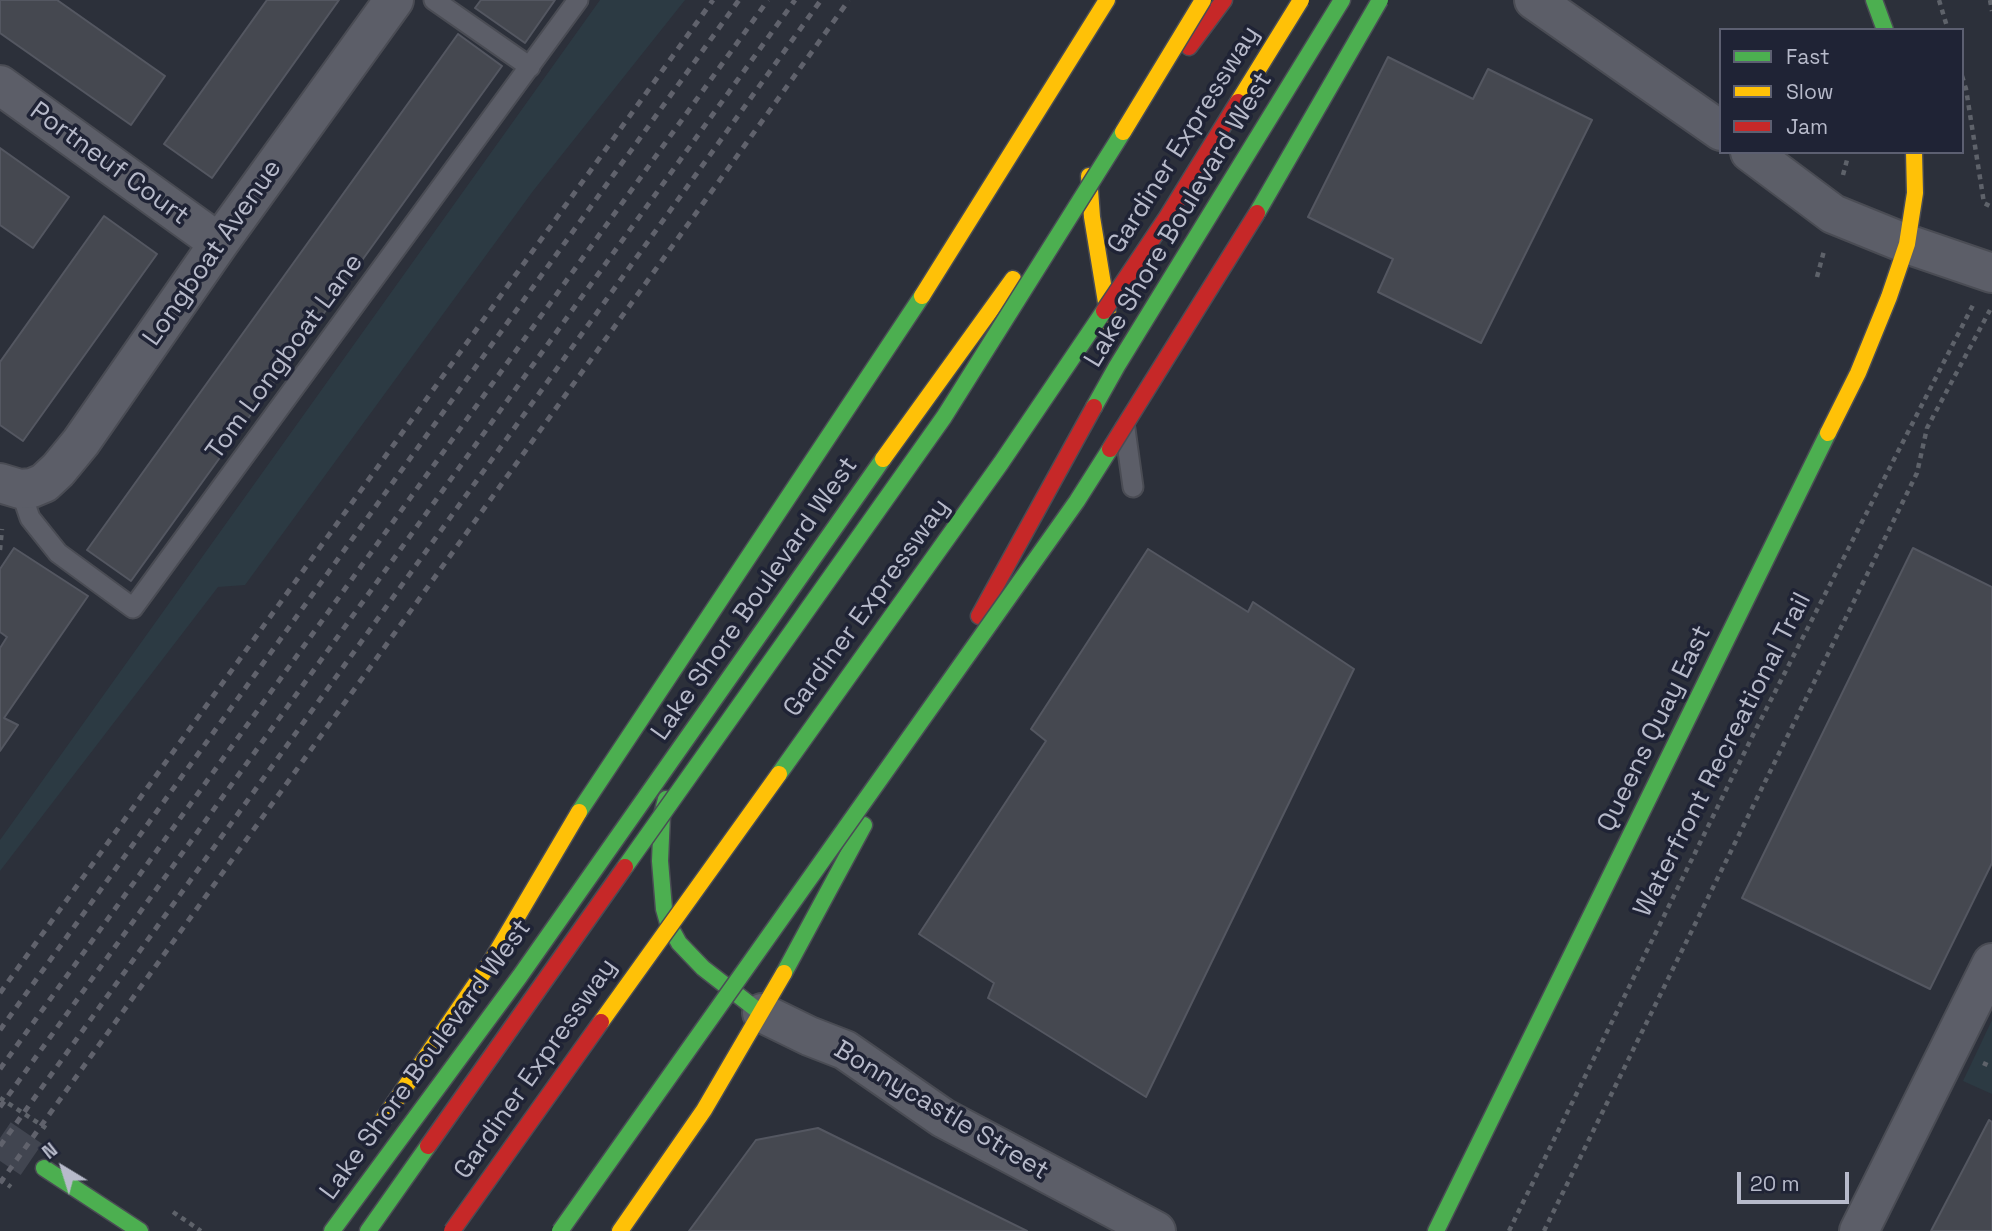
<!DOCTYPE html>
<html>
<head>
<meta charset="utf-8">
<style>
  body { margin:0 }
  #map { position:relative; width:1992px; height:1231px; overflow:hidden; background:#2c303a; font-family:"Space Grotesk",sans-serif }
  canvas { display:block }
  .legend { position:absolute; left:1719px; top:28px; width:245px; height:126px; box-sizing:border-box; background:#1f2335; border:2px solid #5c5f71; margin:0; padding:9px 12px; list-style:none; font-size:21px; color:#b7baca }
  .legend li { display:flex; align-items:center; gap:14px; height:35px }
  .legend b { width:35px; border:2px solid #5c5f71 }
  .north { position:absolute; left:28px; top:1133px; width:70px; height:70px; -webkit-text-stroke:5px #1f2335; paint-order:stroke; rotate:322deg; font-size:19px; font-weight:700; line-height:28px; text-align:center; color:#b7baca }
  .north::after { content:''; display:block; margin:auto; width:24px; height:32px; background:#b7baca; clip-path:polygon(50% 0,100% 100%,50% 72%,0 100%) }
  .scale { position:absolute; left:1737px; top:1172px; width:112px; height:32px; box-sizing:border-box; border:4px solid #b7baca; border-top:0; padding-left:9px; font-size:21px; line-height:24px; white-space:nowrap; color:#b7baca; -webkit-text-stroke:5px #1f2335; paint-order:stroke }
</style>
</head>
<body>
<div id="map">
<canvas width="1992" height="1231"></canvas>
<ul class="legend">
<li><b style="height:9px;background:#4caf50"></b>Fast</li>
<li><b style="height:9px;background:#ffc107"></b>Slow</li>
<li><b style="height:9px;background:#c62828"></b>Jam</li>
</ul>
<div class="north">N</div>
<div class="scale">20 m</div>
</div>
<script>
const g = document.querySelector('canvas').getContext('2d');
g.lineJoin = 'round';
function fill(path, color) { g.fillStyle = color; g.fill(path, 'evenodd'); }
const poly = rows => new Path2D(rows.map(r => 'M' + r).join(''));
function strokePath(path, color, width, dash) { g.strokeStyle = color; g.lineWidth = width; g.lineCap = dash ? 'butt' : 'round'; g.setLineDash(dash || []); g.stroke(path); }
function write(font, color, halo, rows, align = 'center') {
  g.font = font + ' "Space Grotesk",sans-serif'; g.lineWidth = 7; g.setLineDash([]); g.textBaseline = 'middle'; g.strokeStyle = halo; g.fillStyle = color; for (const [text, x, y, turn = 0] of rows) {
    g.save(); g.translate(x, y); g.rotate((+turn || 0) * Math.PI / 180); g.textAlign = isNaN(turn) ? turn : align; if (halo) g.strokeText(text, 0, 0); g.fillText(text, 0, 0); g.restore();
  }
}
fill(poly([
  [600,0,685,0,533,191,245,585,218,587,0,871,0,840],
  [1992,1020,1992,1094,1963,1081]
]), '#2c3a43');
const building = poly([
  [0,0,57,0,165,76,131,125,0,33,0,0],
  [267,0,339,0,212,178,164,144,267,0],
  [481,0,555,0,525,43,475,8,481,0],
  [458,34,502,66,131,581,87,550,458,34],
  [1388,57,1473,99,1488,69,1592,120,1481,343,1378,292,1393,259,1308,217,1388,57],
  [0,148,69,197,33,248,0,225,0,148],
  [104,216,157,254,23,441,0,425,0,362,104,216],
  [14,548,88,596,4,718,18,725,0,751,0,648,7,637,0,632,0,569,14,548],
  [1913,548,1992,587,1992,863,1930,989,1742,898,1913,548],
  [1148,549,1248,612,1253,602,1354,669,1146,1097,988,998,994,983,919,934,1046,741,1031,729,1148,549],
  [1989,1120,1992,1122,1992,1231,1931,1231,1989,1120],
  [818,1128,1027,1231,689,1231,756,1140,818,1128]
]);
fill(building, '#454850');
strokePath(building, '#545761', 2);
strokePath(poly([
  [0,1138,44,1168]
]), '#414550', 38, [38, 19]);
const lane = poly([
  [434,0,530,67],
  [1125,429,1133,487],
  [20,489,30,518,58,553,133,608,578,0]
]);
const street = poly([
  [1534,0,1721,131],
  [0,85,219,243],
  [1750,152,1833,214,1907,244,1992,273],
  [0,483,20,489,32,488,44,483,58,470,81,442,219,243,394,0],
  [762,1013,809,1036,845,1050,943,1118,1156,1231],
  [1859,1231,1992,963]
]);
const fast = poly([
  [1874,0,1885,30],
  [1094,407,1117,366,1342,0],
  [666,799,662,815,660,861,664,909,668,923,679,943,703,968,757,1010],
  [579,812,922,296],
  [784,973,864,825],
  [44,1168,140,1231],
  [332,1231,520,976,883,459],
  [368,1231,428,1146],
  [1436,1231,1828,433]
]);
const slow = poly([
  [1089,176,1092,217,1111,333],
  [922,296,1107,0],
  [1828,433,1858,373,1889,297,1907,244,1915,193,1914,152],
  [883,459,1013,279],
  [384,1118,490,963,579,812],
  [620,1231,704,1110,784,973]
]);
const jam = poly([
  [1189,47,1224,0],
  [979,616,1094,407]
]);
strokePath(lane, '#4a4c54', 23);
strokePath(street, '#4a4c54', 42);
strokePath(fast, '#4a4c54', 19);
strokePath(slow, '#4a4c54', 19);
strokePath(jam, '#4a4c54', 19);
strokePath(poly([
  [1939,0,1948,30],
  [1990,0,1992,11],
  [1962,76,1966,89,1984,203,1992,207],
  [1843,175,1847,160],
  [1817,277,1824,251],
  [0,550,2,529],
  [1983,1063,1992,1067],
  [0,1098,49,1130],
  [0,1179,11,1187],
  [173,1212,201,1231],
  [1509,1231,1754,733,1973,305],
  [1544,1231,1917,473,1927,428,1990,310]
]), '#5e626a', 4.5, [5, 5]);
strokePath(lane, '#5c5e68', 19);
strokePath(street, '#5c5e68', 38);
strokePath(fast, '#4caf50', 16);
strokePath(slow, '#ffc107', 16);
strokePath(jam, '#c62828', 16);
strokePath(poly([
  [0,993,713,0],
  [0,1030,739,0],
  [0,1069,768,0],
  [0,1107,795,0],
  [0,1146,821,0],
  [0,1183,849,0]
]), '#60626c', 5, [7, 7]);
const fastBridge = poly([
  [1257,213,1380,0],
  [779,774,1001,463,1104,311],
  [625,867,944,417,1123,132],
  [560,1231,1077,501,1110,449]
]);
const slowBridge = poly([
  [1238,102,1301,0],
  [1123,132,1203,0],
  [601,1022,779,774]
]);
const jamBridge = poly([
  [1104,311,1167,217,1238,102],
  [1110,449,1257,213],
  [428,1146,625,867],
  [452,1231,601,1022]
]);
strokePath(fastBridge, '#494c55', 19, []);
strokePath(slowBridge, '#494c55', 19, []);
strokePath(jamBridge, '#494c55', 19, []);
strokePath(fastBridge, '#4caf50', 16);
strokePath(slowBridge, '#ffc107', 16);
strokePath(jamBridge, '#c62828', 16);
write('26px', '#b7baca', '#1f2335', [
  ["Gardiner Expressway",1184,140,-58],
  ["Portneuf Court",109,164,36],
  ["Lake Shore Boulevard West",1179,220,-59],
  ["Longboat Avenue",213,253,-55],
  ["Tom Longboat Lane",285,357,-54],
  ["Lake Shore Boulevard West",755,599,-55],
  ["Gardiner Expressway",867,608,-54],
  ["Queens Quay East",1655,729,-64],
  ["Waterfront Recreational Trail",1723,755,-63],
  ["Lake Shore Boulevard West",426,1060,-54],
  ["Gardiner Expressway",536,1069,-55],
  ["Bonnycastle Street",941,1111,31]
]);
</script>
</body>
</html>
